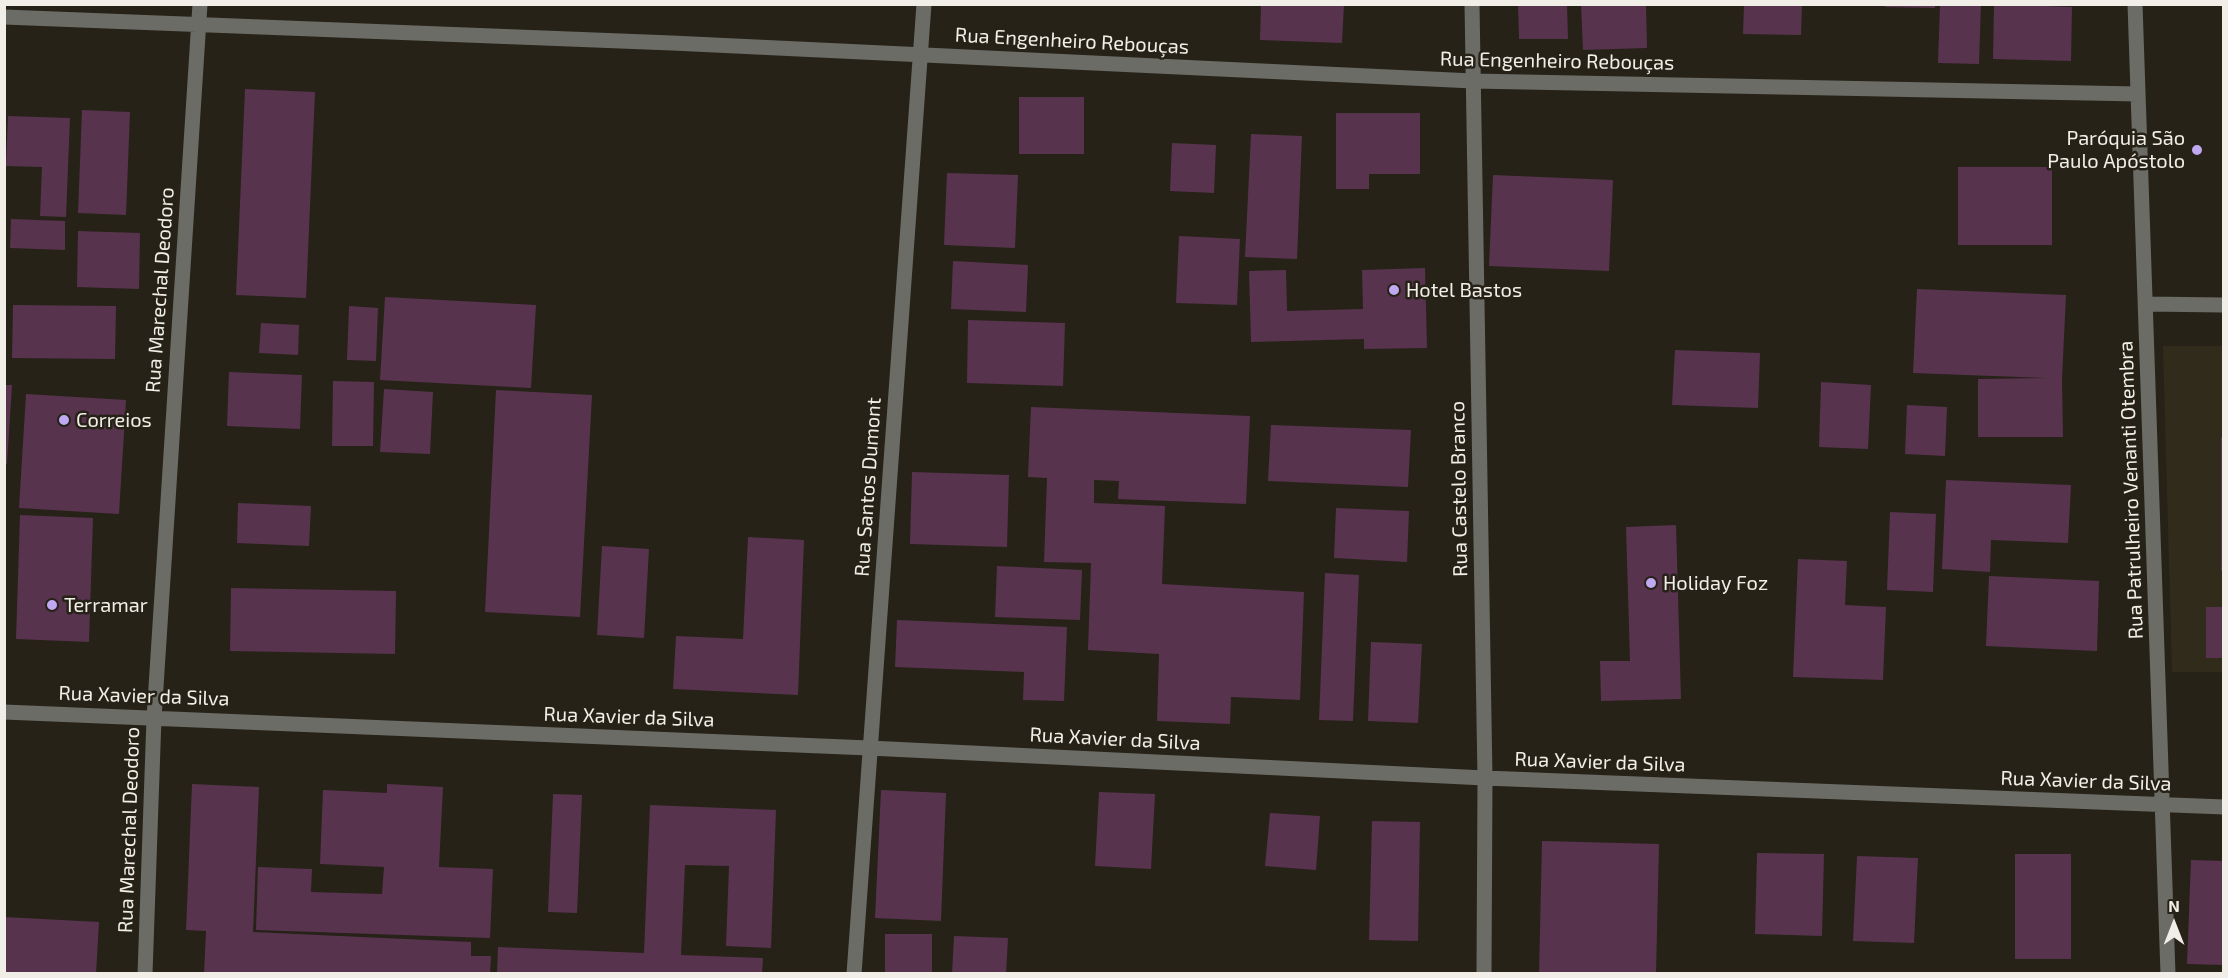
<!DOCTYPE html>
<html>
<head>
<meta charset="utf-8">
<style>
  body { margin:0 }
  #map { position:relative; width:2228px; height:978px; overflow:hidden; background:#262217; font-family:"Exo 2",sans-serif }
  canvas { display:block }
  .frame { position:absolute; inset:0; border:6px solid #f1eee7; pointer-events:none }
  .north { position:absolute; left:2144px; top:894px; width:60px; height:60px; -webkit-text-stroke:4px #262217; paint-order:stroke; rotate:0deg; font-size:16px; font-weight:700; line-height:24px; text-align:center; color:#f1eee7 }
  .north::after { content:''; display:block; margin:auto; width:21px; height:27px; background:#f1eee7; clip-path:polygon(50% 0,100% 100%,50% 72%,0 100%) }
</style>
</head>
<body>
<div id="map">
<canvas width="2228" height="978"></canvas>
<div class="frame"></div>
<div class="north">N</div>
</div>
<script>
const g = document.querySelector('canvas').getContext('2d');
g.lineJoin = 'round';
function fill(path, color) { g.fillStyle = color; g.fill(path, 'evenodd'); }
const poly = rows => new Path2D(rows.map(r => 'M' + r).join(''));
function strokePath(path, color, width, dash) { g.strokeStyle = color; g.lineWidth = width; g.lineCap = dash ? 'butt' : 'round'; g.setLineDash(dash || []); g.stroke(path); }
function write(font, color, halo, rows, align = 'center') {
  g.font = font + ' "Exo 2",sans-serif'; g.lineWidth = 5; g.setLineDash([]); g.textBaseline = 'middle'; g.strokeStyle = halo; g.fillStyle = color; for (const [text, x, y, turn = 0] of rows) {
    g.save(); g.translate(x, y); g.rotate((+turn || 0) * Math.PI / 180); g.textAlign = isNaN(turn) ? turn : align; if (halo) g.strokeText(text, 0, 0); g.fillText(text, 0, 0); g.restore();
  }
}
fill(poly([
  [2163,346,2223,346,2223,672,2172,672]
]), '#302b1a');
fill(poly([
  [1261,4,1344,4,1342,43,1260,40],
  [1518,4,1567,4,1568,39,1519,39],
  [1581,4,1646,4,1647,48,1583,50],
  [1744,4,1802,4,1801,35,1743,34],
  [1886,4,1935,4,1935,8,1885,7],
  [1940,4,1981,4,1979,64,1938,63],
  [1994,4,2072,7,2071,61,1993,59],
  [245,89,315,92,306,298,236,295],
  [1019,97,1084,97,1084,154,1019,154],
  [82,110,130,112,126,215,78,213],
  [1336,113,1420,113,1420,174,1369,174,1369,189,1336,189],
  [8,116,70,118,66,217,40,216,42,167,6,166],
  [1251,134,1302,136,1297,259,1245,257],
  [1172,143,1216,145,1214,193,1170,191],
  [1958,167,2052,167,2052,245,1958,245],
  [947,173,1018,175,1015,248,944,245],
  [1493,175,1613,180,1609,271,1489,266],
  [11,219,65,221,65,250,10,248],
  [78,231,140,233,139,289,77,287],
  [1179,236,1240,239,1237,305,1176,303],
  [953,261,1028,265,1026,312,951,309],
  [1425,268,1427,348,1364,349,1364,339,1251,342,1249,271,1286,270,1287,311,1363,309,1362,270],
  [1917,289,2066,295,2062,379,2063,437,1978,437,1978,379,2046,378,1913,373],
  [385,297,536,305,531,388,380,380],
  [13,305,116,306,115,359,12,358],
  [349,306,378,308,376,361,347,360],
  [968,320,1065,323,1063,386,967,383],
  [261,323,299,325,298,355,259,353],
  [1675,350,1760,353,1758,408,1672,405],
  [229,372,302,375,300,429,227,426],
  [333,381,374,382,373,446,332,446],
  [1821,382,1871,385,1868,449,1819,447],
  [4,385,12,385,7,464,4,464],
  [384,389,433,392,430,454,380,452],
  [496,390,592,395,580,617,485,612],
  [26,394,126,400,119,514,19,508],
  [1907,405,1947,407,1945,456,1905,454],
  [1031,407,1250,416,1246,504,1118,499,1119,481,1094,480,1094,503,1165,506,1162,584,1304,592,1300,700,1231,697,1230,724,1157,721,1159,654,1088,650,1091,563,1044,562,1047,478,1028,477],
  [1271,425,1411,430,1408,487,1268,481],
  [2221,437,2224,437,2224,571,2221,571],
  [912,472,1009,475,1007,547,910,544],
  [1946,480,2071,485,2068,543,1991,540,1990,572,1942,569],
  [238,503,311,506,309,546,237,543],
  [1336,508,1409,511,1407,562,1334,558],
  [1890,512,1936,514,1933,592,1887,590],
  [20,515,93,518,89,642,16,639],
  [1676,525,1681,699,1601,701,1600,661,1630,661,1626,527],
  [748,537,804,540,798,695,673,689,676,636,743,639],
  [602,546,649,549,644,638,597,635],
  [1798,559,1847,561,1845,605,1886,607,1883,680,1793,677],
  [997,566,1082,570,1080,620,995,617],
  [1325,573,1359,575,1353,721,1319,720],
  [1989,576,2099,581,2097,651,1986,646],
  [231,588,396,591,395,654,230,651],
  [2206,607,2224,607,2224,658,2206,658],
  [897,620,1067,627,1064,701,1023,700,1024,672,895,667],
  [1371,642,1422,644,1418,723,1368,721],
  [192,784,259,787,253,932,471,942,471,956,491,956,490,974,204,974,206,931,186,930],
  [387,784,443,787,439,867,493,869,490,938,256,930,258,867,312,869,311,892,382,894,384,867,320,864,323,790,387,793],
  [881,790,946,793,941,921,875,918],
  [1099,792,1155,794,1151,869,1095,866],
  [553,794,582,795,577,913,548,912],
  [650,805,776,810,771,948,726,946,729,866,685,865,681,955,763,958,762,974,497,974,498,947,644,953],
  [1270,813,1320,816,1316,870,1265,866],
  [1372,821,1420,822,1418,941,1369,940],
  [1542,841,1659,844,1656,974,1539,974],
  [1757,853,1824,854,1822,936,1755,934],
  [2015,854,2071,854,2071,959,2015,959],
  [1857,856,1918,858,1914,943,1853,941],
  [2191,860,2224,861,2224,965,2187,964],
  [4,917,99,922,96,974,4,974],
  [885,934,932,934,932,974,885,974],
  [954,936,1008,938,1006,974,952,974]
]), '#57334e');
strokePath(poly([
  [1472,4,1485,778,1484,974],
  [2135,4,2168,974],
  [4,17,672,43,1473,81,2138,94],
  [2146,304,2224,305],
  [4,712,869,748,1485,778,2224,807],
  [145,974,154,718,200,4],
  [854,974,924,4]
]), '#6b6c66', 15);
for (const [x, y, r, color] of [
  [2197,150,6,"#c0a8f3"],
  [1394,290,6,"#c0a8f3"],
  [64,420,6,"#c0a8f3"],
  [1651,583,6,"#c0a8f3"],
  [52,605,6,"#c0a8f3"]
]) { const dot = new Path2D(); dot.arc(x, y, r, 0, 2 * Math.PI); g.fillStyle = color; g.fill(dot); strokePath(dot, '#262217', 2); }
write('20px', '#f1eee7', '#262217', [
  ["Rua Engenheiro Rebouças",1072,41,3],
  ["Rua Engenheiro Rebouças",1557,61,1],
  ["Rua Marechal Deodoro",160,290,-86],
  ["Rua Santos Dumont",868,487,-86],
  ["Rua Castelo Branco",1459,489,-91],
  ["Rua Patrulheiro Venanti Otembra",2131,490,-92],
  ["Rua Xavier da Silva",144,696,2],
  ["Rua Xavier da Silva",629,717,2],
  ["Rua Xavier da Silva",1115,739,3],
  ["Rua Xavier da Silva",1600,762,2],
  ["Rua Xavier da Silva",2086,781,2],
  ["Rua Marechal Deodoro",129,830,-88]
]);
write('20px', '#f1eee7', '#262217', [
  ["Paróquia São",2185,138,"right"],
  ["Paulo Apóstolo",2185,161,"right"],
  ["Hotel Bastos",1406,290],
  ["Correios",76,420],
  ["Holiday Foz",1663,583],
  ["Terramar",64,605]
], 'left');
</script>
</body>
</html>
